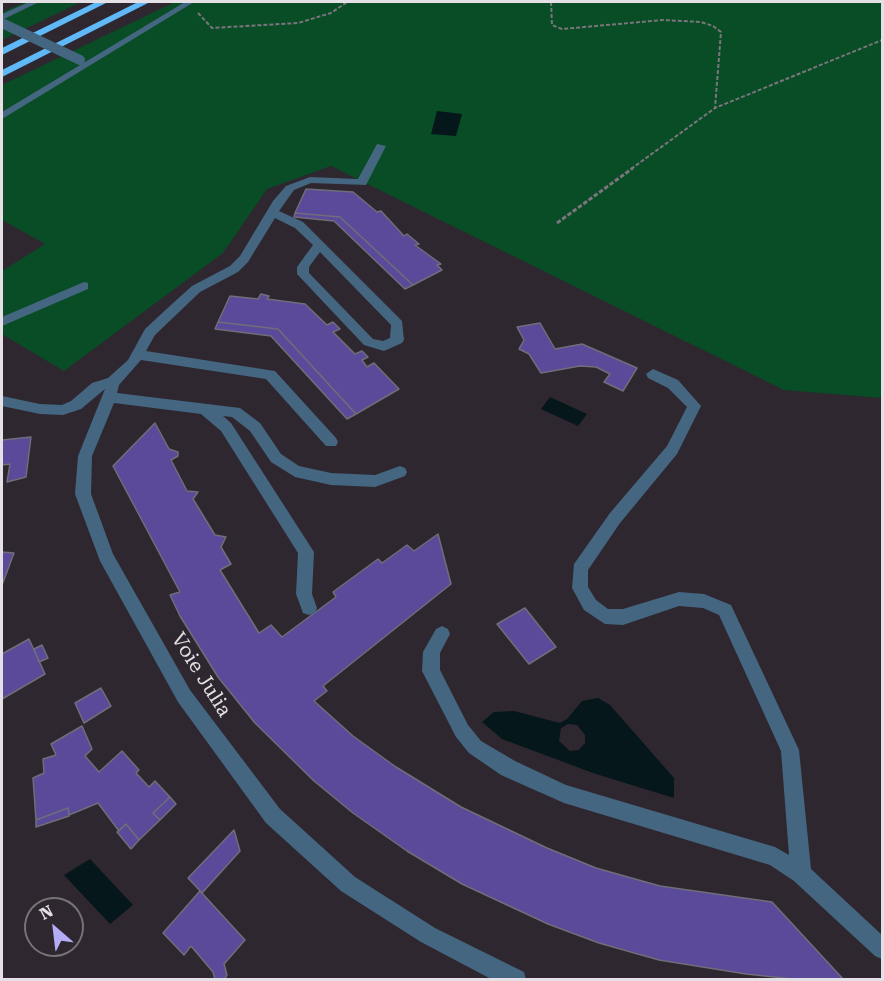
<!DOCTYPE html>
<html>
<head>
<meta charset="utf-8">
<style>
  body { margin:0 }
  #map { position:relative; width:884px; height:981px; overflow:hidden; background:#2e272f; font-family:"Roboto Serif",serif }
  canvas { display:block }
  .frame { position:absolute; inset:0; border:3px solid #e4e0e5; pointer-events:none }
  .north { position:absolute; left:24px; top:897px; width:60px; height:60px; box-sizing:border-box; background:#2e272f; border:2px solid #777178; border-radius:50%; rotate:332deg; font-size:16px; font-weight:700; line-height:24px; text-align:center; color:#e4e0e5 }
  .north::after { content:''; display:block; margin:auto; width:21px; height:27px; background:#b5acf8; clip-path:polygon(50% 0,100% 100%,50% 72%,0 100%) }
</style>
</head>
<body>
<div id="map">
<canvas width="884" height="981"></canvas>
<div class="frame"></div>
<div class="north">N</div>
</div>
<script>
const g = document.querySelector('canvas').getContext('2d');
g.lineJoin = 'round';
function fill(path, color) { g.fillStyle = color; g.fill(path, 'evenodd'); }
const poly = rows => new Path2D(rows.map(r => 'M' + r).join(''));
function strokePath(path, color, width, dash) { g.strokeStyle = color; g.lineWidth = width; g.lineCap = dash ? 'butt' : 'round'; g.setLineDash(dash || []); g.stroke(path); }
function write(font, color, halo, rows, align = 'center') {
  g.font = font + ' "Roboto Serif",serif'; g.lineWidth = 4.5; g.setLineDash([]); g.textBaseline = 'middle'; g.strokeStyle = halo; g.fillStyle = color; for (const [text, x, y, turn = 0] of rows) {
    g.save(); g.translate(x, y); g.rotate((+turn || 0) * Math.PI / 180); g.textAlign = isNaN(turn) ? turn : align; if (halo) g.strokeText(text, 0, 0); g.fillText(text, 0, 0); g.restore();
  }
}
fill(poly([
  [26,2,81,2,2,40,2,12],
  [175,2,882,2,882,398,784,390,331,166,267,189,223,253,64,371,2,334,2,271,45,244,2,220,2,85]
]), '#084d26');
fill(poly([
  [437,111,462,114,456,136,431,134],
  [550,397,587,414,578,426,541,409],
  [598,698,610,705,674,778,674,798,593,773,502,739,482,722,494,712,514,711,560,723,567,719,582,701],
  [568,724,577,725,585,735,585,743,579,750,570,751,559,741,561,728],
  [90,859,133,905,110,924,64,875]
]), '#05171b');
const building = poly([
  [306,189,353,192,377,212,381,211,404,236,407,234,419,244,415,245,441,264,437,265,442,270,413,285,340,217,295,213,306,189],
  [295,213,340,217,413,285,405,289,334,221,294,217,295,213],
  [261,294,269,296,267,299,305,304,327,325,333,322,340,329,333,332,355,354,362,351,368,357,362,360,367,367,374,363,399,389,356,414,278,329,218,322,230,296,258,299,261,294],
  [218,322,278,329,356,414,347,419,271,336,215,329,218,322],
  [540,323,555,349,582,344,637,368,623,391,604,382,610,374,596,367,580,366,541,373,529,354,519,349,524,340,517,327,540,323],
  [155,423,169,449,178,452,178,456,171,460,187,491,198,492,193,499,215,535,226,537,221,547,231,564,220,570,259,633,271,625,282,637,336,597,333,592,378,559,382,563,407,545,414,551,438,534,451,584,323,686,327,691,314,701,353,736,396,767,461,807,547,848,596,868,660,886,772,902,844,980,802,980,746,974,659,960,599,943,548,924,462,884,407,851,353,813,314,781,255,723,218,677,180,616,170,595,180,592,113,466,155,423],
  [31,437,26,477,7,482,10,464,2,465,2,440,31,437],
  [2,552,14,553,2,585,2,552],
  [525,608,556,647,529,664,497,624,525,608],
  [29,639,45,674,2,699,2,654,29,639],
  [42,645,48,658,39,662,34,649,42,645],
  [101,688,111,706,84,723,75,703,101,688],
  [82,726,92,749,85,756,99,772,122,751,139,770,136,773,149,787,155,781,170,797,153,813,160,820,139,840,126,824,119,831,98,803,69,815,68,808,36,820,33,778,44,773,43,759,56,755,51,744,82,726],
  [170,797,176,804,160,820,153,813,170,797],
  [68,808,69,816,36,827,36,820,68,808],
  [126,824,139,840,131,849,117,832,126,824],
  [234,830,240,851,202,893,188,878,234,830],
  [200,891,245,940,224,964,227,975,224,980,215,980,213,972,191,946,184,955,163,933,200,891]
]);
fill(building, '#5b4999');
strokePath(building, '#6f6e79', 1.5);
strokePath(poly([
  [551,2,552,25,562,29,663,20,701,22,713,26,721,32,715,108],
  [198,13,212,28,298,23,331,13,347,2],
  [631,169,715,108,882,40]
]), '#7b757c', 2, [4, 2]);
strokePath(poly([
  [557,223,633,168]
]), '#7b757c', 3, [4.5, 2]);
fill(poly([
  [29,2,39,2,2,20,2,14,29,2],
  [185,2,194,2,2,119,2,112,185,2],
  [377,144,386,146,366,185,311,183,294,190,279,211,303,222,402,321,404,340,402,343,384,351,364,345,297,274,297,267,313,245,295,228,275,218,248,262,238,272,200,292,155,335,146,351,275,371,336,438,338,442,336,446,326,446,266,379,141,360,119,385,117,393,240,408,260,423,281,454,299,466,331,473,375,475,400,466,405,468,407,472,405,476,375,487,331,485,295,477,271,462,250,431,232,417,223,416,231,423,314,552,312,594,317,608,315,613,309,615,303,613,296,594,298,553,221,431,201,414,114,403,92,456,91,494,113,554,190,690,280,809,355,877,435,928,524,972,526,980,493,980,421,942,341,891,266,823,178,702,100,561,75,494,78,456,105,389,81,409,63,415,40,414,2,406,2,396,40,404,62,405,71,401,92,383,108,378,128,360,145,329,172,304,192,286,230,266,240,256,273,201,286,186,310,177,358,179,377,144],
  [320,252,391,325,390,338,383,341,373,339,309,273,309,267,320,252],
  [84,282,88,283,88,289,2,326,2,317,84,282],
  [653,369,678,380,701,406,677,454,620,523,588,570,588,587,596,600,608,609,623,609,679,592,704,594,731,605,799,750,811,869,882,935,882,959,875,956,794,881,770,865,564,803,501,775,469,753,456,737,422,671,423,652,436,629,442,626,448,629,450,634,440,653,440,670,468,725,481,741,515,761,566,785,775,847,789,855,781,751,719,615,703,608,679,606,623,625,605,624,584,610,572,588,574,564,610,513,667,446,687,407,668,388,648,378,646,374,653,369]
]), '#456680');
fill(poly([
  [96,2,108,2,2,55,2,48,96,2],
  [138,2,150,2,2,77,2,70,138,2]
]), '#5fb8f7');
strokePath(poly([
  [4,24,80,60]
]), '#456680', 10);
write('20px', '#e4e0e5', '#2e272f', [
  ["Voie Julia",201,675,58]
]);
</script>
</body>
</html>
